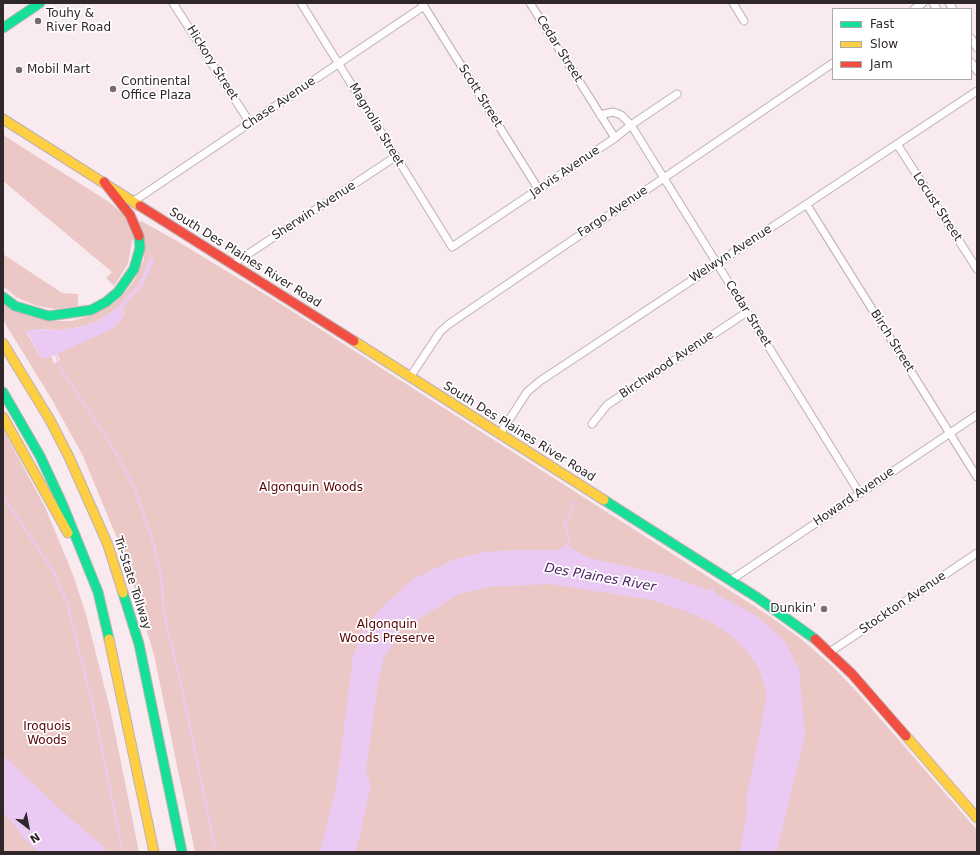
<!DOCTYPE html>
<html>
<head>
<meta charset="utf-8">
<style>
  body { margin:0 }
  #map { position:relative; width:980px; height:855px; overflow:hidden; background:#f9eaef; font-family:"DejaVu Sans",sans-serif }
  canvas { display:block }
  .frame { position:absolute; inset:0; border:4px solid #30272a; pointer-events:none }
  .legend { position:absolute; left:832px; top:8px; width:140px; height:72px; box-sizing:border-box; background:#fff; border:1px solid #aca9aa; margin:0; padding:5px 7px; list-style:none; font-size:12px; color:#30272a }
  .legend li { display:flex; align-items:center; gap:8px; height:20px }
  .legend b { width:20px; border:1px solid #aca9aa }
  .north { position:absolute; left:8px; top:807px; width:40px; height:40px; -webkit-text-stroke:3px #fff; paint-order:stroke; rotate:148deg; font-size:11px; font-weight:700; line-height:16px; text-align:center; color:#30272a }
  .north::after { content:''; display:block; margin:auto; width:14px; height:18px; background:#30272a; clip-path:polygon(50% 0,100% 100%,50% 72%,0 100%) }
</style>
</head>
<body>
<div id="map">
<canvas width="980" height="855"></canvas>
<div class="frame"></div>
<ul class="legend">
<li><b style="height:5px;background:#16e098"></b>Fast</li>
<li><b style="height:5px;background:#ffcf43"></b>Slow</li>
<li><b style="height:5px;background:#f24e42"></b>Jam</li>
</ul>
<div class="north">N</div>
</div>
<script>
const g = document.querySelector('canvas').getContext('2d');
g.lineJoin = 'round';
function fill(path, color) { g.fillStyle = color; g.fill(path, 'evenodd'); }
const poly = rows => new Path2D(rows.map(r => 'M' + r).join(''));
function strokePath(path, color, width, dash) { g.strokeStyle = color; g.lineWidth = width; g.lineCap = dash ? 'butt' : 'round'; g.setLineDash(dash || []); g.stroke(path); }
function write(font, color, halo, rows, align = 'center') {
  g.font = font + ' "DejaVu Sans",sans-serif'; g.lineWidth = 3.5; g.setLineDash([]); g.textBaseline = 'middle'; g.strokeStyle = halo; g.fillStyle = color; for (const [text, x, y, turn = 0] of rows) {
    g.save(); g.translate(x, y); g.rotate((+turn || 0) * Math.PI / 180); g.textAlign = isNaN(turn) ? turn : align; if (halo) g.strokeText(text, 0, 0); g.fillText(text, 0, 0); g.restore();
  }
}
fill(poly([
  [3,135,109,202,124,215,136,237,132,241,128,264,114,286,106,278,112,272,3,181],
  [141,221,177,241,284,306,765,613,800,638,832,666,858,693,977,830,977,852,195,852,154,655,126,560,83,456,51,398,3,320,3,303,54,321,71,321,86,317,114,303,124,294,135,279,144,259,138,223],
  [153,257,144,283,122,309,124,313,112,328,57,353,60,360,54,363,51,356,39,355,27,333,34,329,61,330,80,327,99,321,119,307,141,281,150,258],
  [3,254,62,293,78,294,78,306,56,309,37,306,16,297,3,286],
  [3,429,45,507,74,577,87,618,111,713,139,852,3,852]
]), '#ebc7c5');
fill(poly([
  [153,257,154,261,144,283,122,309,124,317,119,323,112,329,50,357,42,358,39,355,27,331,34,329,61,330,80,327,99,321,119,307,141,281,150,258],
  [566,545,590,558,663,574,709,590,714,587,715,589,713,592,757,616,785,641,799,669,805,735,777,852,739,852,747,816,747,796,766,701,766,690,759,670,746,650,731,635,710,622,688,612,651,600,550,584,489,587,459,594,402,630,384,657,377,690,366,772,371,786,356,852,320,852,335,791,341,752,353,656,364,630,382,607,413,579,455,559,484,552,513,550,557,550],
  [3,755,62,811,104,847,107,852,38,852,23,838,12,822,3,813]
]), '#eacaf2');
strokePath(poly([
  [55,353,61,369,110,443,134,486,154,545,161,575,164,614,179,675,216,852],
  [3,496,53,571,67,602,94,710,123,852],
  [567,548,569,538,564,524,569,517,574,500]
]), '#eacaf2', 2);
const street = poly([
  [173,3,250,123],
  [301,3,452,247,615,138,631,125,677,94],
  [422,3,539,190],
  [530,3,615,138],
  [733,3,744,21],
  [933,3,937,9],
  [949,3,953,9],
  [914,9,923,3],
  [971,38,977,48],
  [971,62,977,71],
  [600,115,613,112,621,115,631,125,860,494],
  [897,144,977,269],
  [134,201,424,6],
  [807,205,977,477],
  [233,264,395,157],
  [410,377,440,332,449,324,833,63],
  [592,424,607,405,747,312],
  [500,434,527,392,540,381,977,91],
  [731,580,977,415],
  [830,652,977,553]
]);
const fast = poly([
  [3,28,40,3],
  [3,297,15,306,49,316,91,310,106,302,118,292,134,269,140,248,139,236],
  [3,392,40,456,62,503,98,592,109,639],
  [604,500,758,598,815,639],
  [123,593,139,644,182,852]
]);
const slow = poly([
  [3,119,140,206],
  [354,341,604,500],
  [3,343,50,420,69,457,108,545,123,593],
  [3,417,68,533],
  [109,639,154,852],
  [906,736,977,818]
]);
const jam = poly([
  [104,182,130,215,139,236],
  [140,206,354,341],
  [815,639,852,674,906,736]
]);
strokePath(street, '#bcb1b5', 9);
strokePath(fast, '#bcb1b5', 11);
strokePath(slow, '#bcb1b5', 11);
strokePath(jam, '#bcb1b5', 11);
strokePath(street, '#fefcfd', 7);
strokePath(fast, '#16e098', 9);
strokePath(slow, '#ffcf43', 9);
strokePath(jam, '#f24e42', 9);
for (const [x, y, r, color] of [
  [38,21,4,"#766b6f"],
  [19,70,4,"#766b6f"],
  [113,89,4,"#766b6f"],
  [824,609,4,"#766b6f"]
]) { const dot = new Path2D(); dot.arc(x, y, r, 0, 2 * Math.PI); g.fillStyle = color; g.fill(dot); strokePath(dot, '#fff', 1.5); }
write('12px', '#30272a', '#fff', [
  ["Touhy &",46,14],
  ["River Road",46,28],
  ["Mobil Mart",27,70],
  ["Continental",121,82],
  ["Office Plaza",121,96],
  ["Dunkin'",816,609,"right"]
], 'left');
write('12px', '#30272a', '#fff', [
  ["Cedar Street",559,49,58],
  ["Hickory Street",212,63,58],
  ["Scott Street",480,96,58],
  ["Chase Avenue",279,104,-34],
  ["Magnolia Street",376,125,59],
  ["Jarvis Avenue",565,172,-34],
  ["Locust Street",937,207,57],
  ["Sherwin Avenue",314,211,-33],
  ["Fargo Avenue",613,212,-34],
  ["Welwyn Avenue",731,254,-33],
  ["South Des Plaines River Road",245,258,32],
  ["Cedar Street",748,314,58],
  ["Birch Street",892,341,58],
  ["Birchwood Avenue",667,365,-34],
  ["South Des Plaines River Road",519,432,32],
  ["Howard Avenue",854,497,-34],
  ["Tri-State Tollway",132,583,72],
  ["Stockton Avenue",903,603,-34]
]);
write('12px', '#560200', '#fff', [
  ["Algonquin Woods",311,488],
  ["Algonquin",387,625],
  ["Woods Preserve",387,639],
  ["Iroquois",47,727],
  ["Woods",47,741]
]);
write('italic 13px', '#4f2160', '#fff', [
  ["Des Plaines River",600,578,10]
]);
</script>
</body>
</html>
